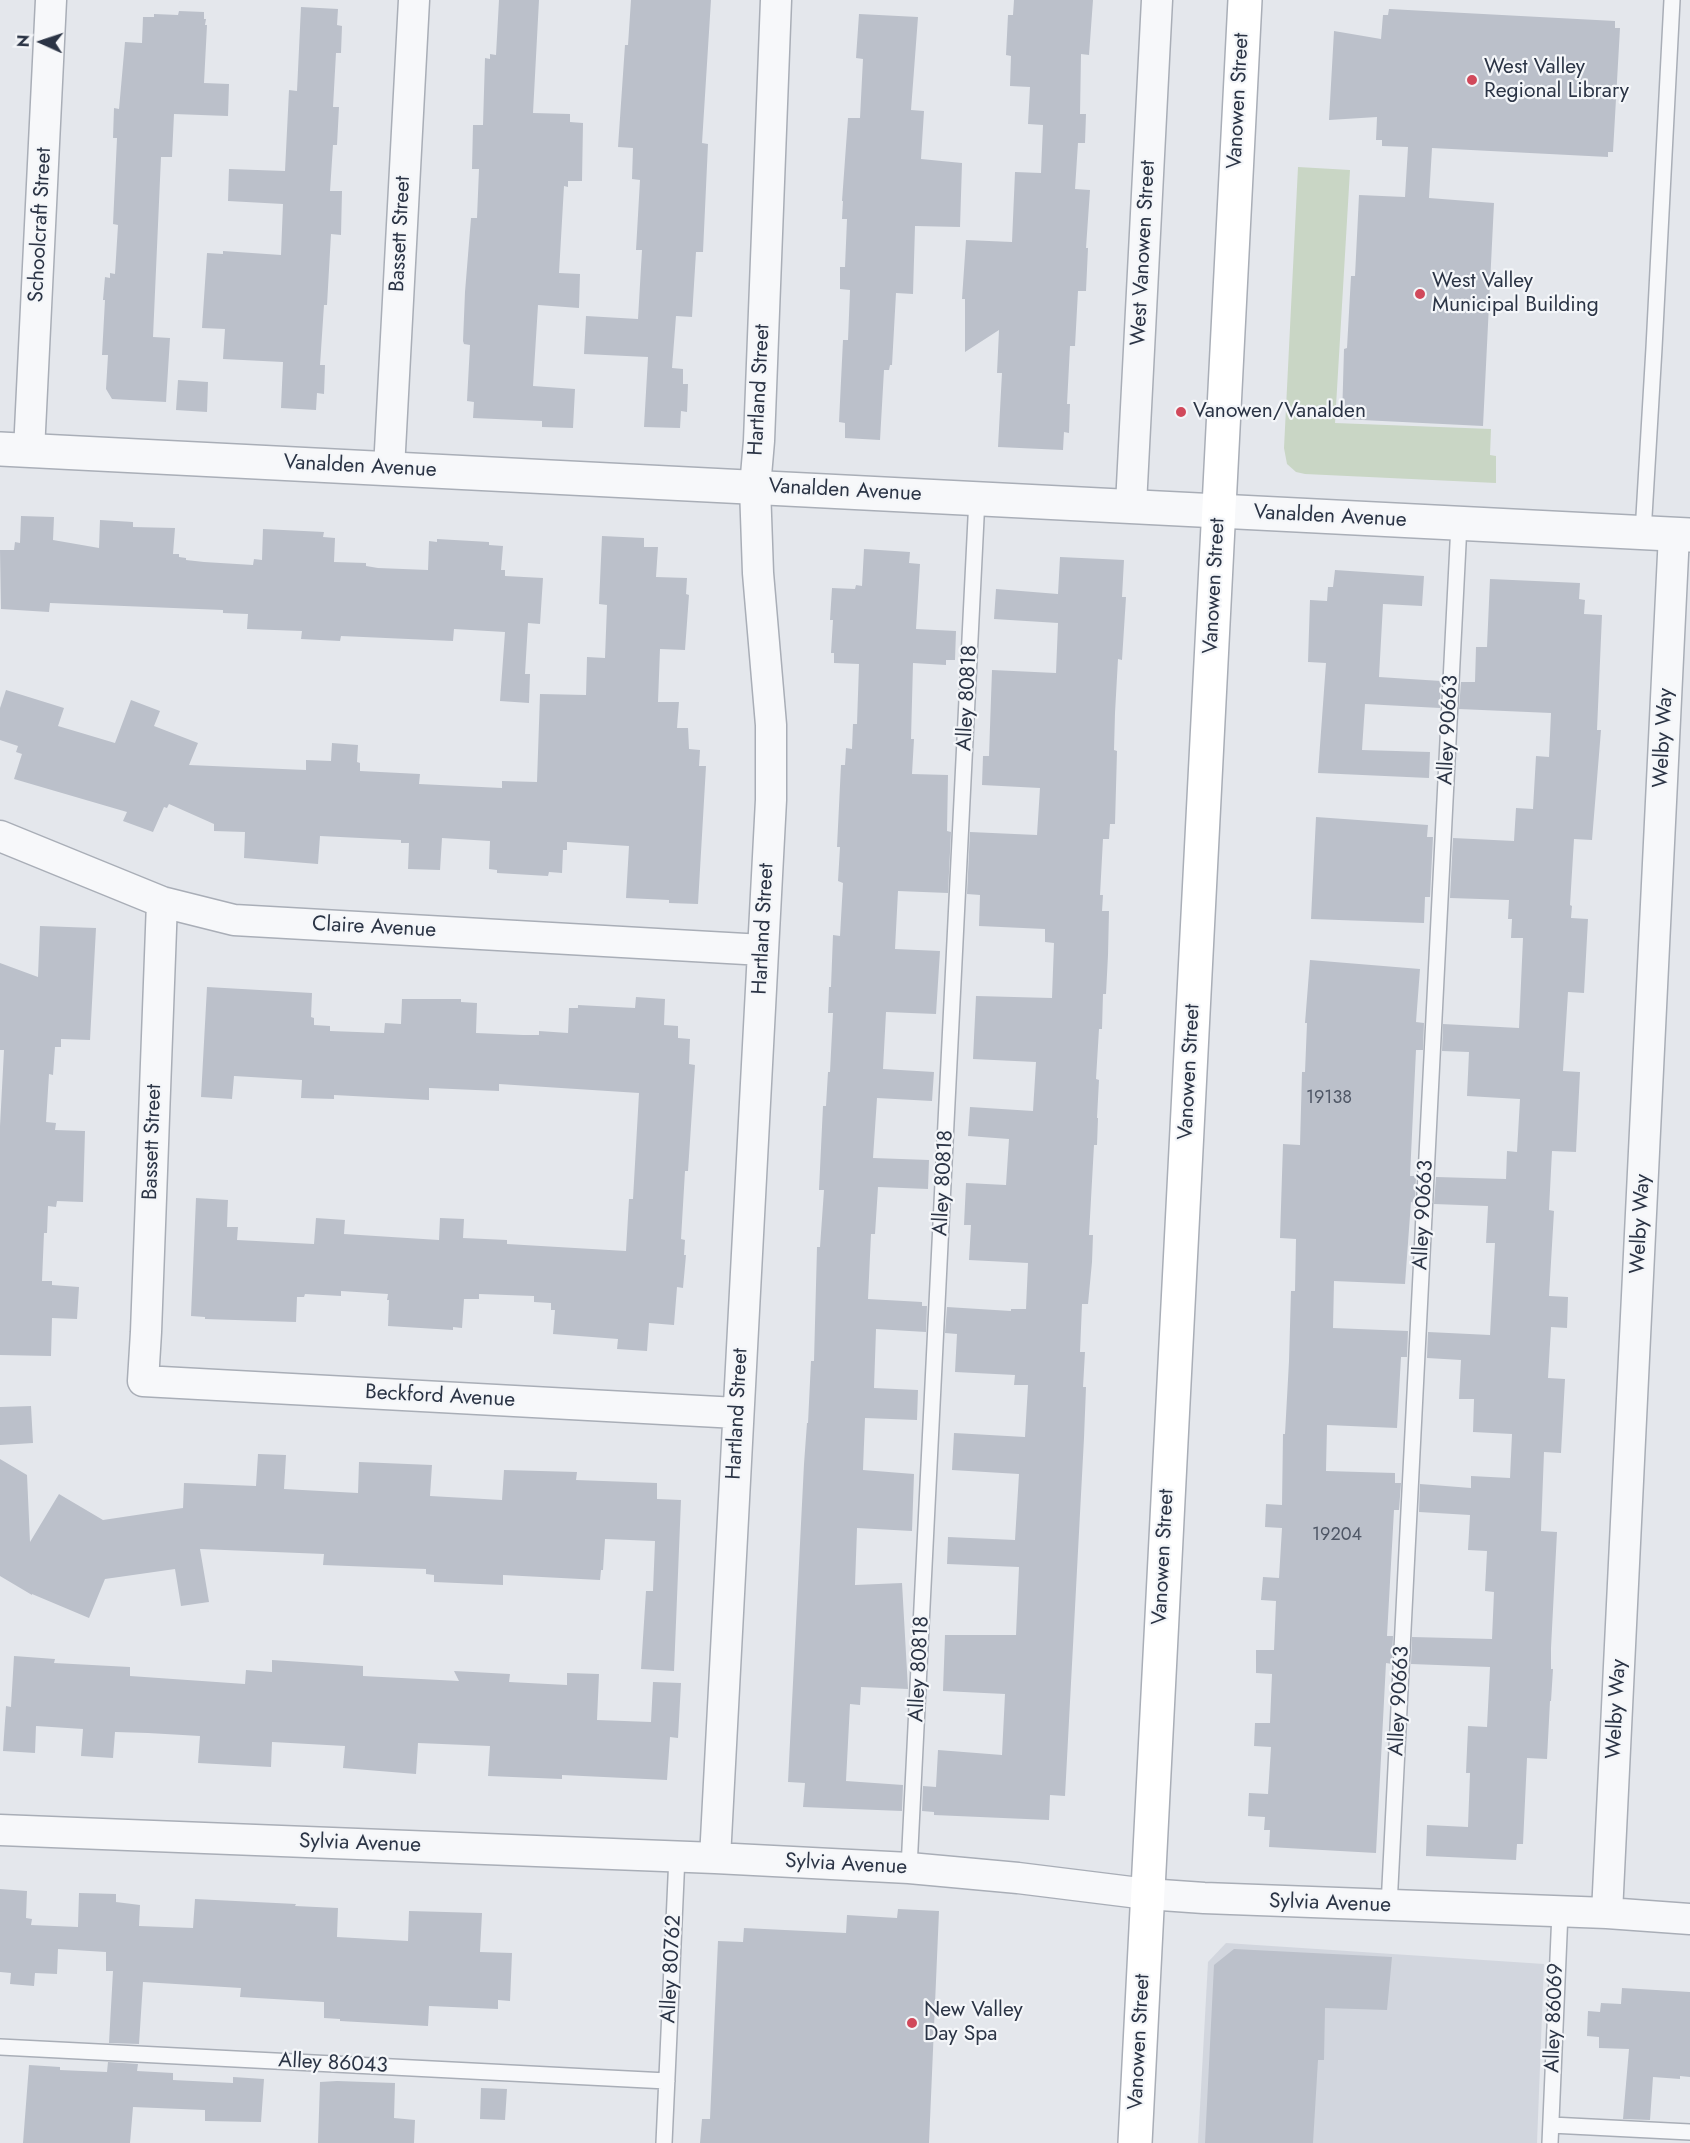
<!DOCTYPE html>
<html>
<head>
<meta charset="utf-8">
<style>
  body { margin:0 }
  #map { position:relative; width:1690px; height:2143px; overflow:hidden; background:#e4e7ec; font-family:Jost,sans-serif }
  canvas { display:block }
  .north { position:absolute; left:12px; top:12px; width:60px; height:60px; -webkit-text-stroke:4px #f4f6f9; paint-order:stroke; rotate:273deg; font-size:16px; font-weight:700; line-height:24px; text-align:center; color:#2b3445 }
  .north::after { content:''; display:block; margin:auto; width:21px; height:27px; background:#2b3445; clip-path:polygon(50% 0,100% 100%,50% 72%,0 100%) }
</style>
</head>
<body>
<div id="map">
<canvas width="1690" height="2143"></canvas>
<div class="north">N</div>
</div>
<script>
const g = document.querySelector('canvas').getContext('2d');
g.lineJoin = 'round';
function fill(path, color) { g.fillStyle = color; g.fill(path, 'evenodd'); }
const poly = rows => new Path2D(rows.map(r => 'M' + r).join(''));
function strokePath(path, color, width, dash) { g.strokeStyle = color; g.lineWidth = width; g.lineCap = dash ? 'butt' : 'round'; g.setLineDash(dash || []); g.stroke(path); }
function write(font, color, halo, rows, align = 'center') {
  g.font = font + ' Jost,sans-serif'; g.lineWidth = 4.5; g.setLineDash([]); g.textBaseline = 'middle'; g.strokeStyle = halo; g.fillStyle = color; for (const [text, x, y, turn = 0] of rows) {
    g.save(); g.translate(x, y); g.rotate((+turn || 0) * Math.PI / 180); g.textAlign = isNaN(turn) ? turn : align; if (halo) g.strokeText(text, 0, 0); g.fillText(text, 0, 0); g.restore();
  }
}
fill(poly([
  [1226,1943,1544,1964,1537,2143,1198,2143,1208,1962]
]), '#d2d6de');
fill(poly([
  [1298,167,1350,170,1335,423,1491,429,1490,455,1496,456,1496,483,1305,474,1296,472,1287,464,1284,448]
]), '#c9d6c5');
fill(poly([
  [499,0,539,0,533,113,570,114,570,122,583,123,582,181,568,181,568,187,564,186,559,273,580,274,579,308,538,305,533,386,575,389,573,428,542,427,542,421,473,418,474,402,467,401,470,345,464,344,463,341,465,292,471,218,477,218,479,169,472,169,473,125,483,125,485,58,490,59,490,54,496,55],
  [631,0,711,0,702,143,708,144,703,252,696,252,692,317,676,316,672,368,683,369,683,384,688,384,687,412,681,411,680,428,644,427,648,357,584,354,586,316,638,319,642,250,636,250,640,180,632,179,633,148,618,147,625,45,628,45],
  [1014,0,1093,0,1089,55,1081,54,1080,114,1086,114,1085,143,1078,143,1075,189,1090,190,1086,248,1088,248,1086,291,1078,291,1075,346,1070,346,1067,404,1070,404,1069,433,1064,432,1063,450,998,447,1002,373,997,373,999,330,965,352,965,299,962,299,966,240,1012,242,1015,172,1041,173,1043,125,1028,124,1030,87,1010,86,1011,56,1006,55,1008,15,1013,15],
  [301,7,338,9,337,25,342,26,341,53,336,53,333,107,339,107,337,145,333,145,330,191,342,191,341,235,331,234,327,305,324,305,320,365,325,365,324,394,317,393,316,410,281,408,283,362,223,359,225,329,202,328,207,253,223,254,223,251,281,255,283,204,228,201,229,169,285,171,289,90,297,91],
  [1389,9,1615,21,1615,28,1620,28,1613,152,1608,152,1608,157,1432,148,1429,198,1494,203,1483,426,1342,419,1344,349,1347,348,1351,276,1355,276,1359,195,1405,197,1408,147,1382,146,1382,140,1376,140,1377,117,1329,120,1334,31,1381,39,1383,15,1388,15],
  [179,11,204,12,204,19,206,19,205,25,207,25,204,83,229,84,228,116,174,114,172,157,161,157,153,337,170,338,166,402,112,399,106,389,108,355,102,355,105,300,103,300,105,277,110,278,110,273,115,274,118,225,113,224,117,138,113,138,114,108,119,109,125,42,142,43,143,17,154,17,154,14,178,15],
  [859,14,918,17,911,110,924,111,921,159,962,163,960,227,915,226,913,294,896,293,892,365,890,365,889,370,884,370,880,440,845,438,845,423,839,422,843,340,848,340,850,290,840,289,840,267,845,267,847,219,842,219,843,201,842,201,848,118,860,118,863,59,856,58],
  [178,380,208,382,207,412,176,410],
  [21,516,54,517,53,540,99,548,100,520,133,522,133,527,175,528,173,554,179,554,179,557,186,558,186,560,204,562,253,565,254,559,262,560,263,529,324,532,323,537,335,538,334,562,366,563,366,566,378,568,428,570,429,541,437,542,437,539,489,542,489,545,503,546,501,570,505,570,505,576,543,578,540,624,528,623,525,674,530,674,529,703,500,701,505,632,454,629,453,641,341,636,340,641,301,639,302,631,247,629,248,614,223,613,223,610,50,603,49,612,1,609,0,550,14,550,15,542,20,543],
  [602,536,644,538,644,547,658,547,656,577,687,578,686,594,689,595,685,650,660,649,658,702,679,702,677,728,688,728,689,749,700,750,699,766,706,766,698,904,669,903,669,900,626,898,629,846,567,842,567,850,563,850,562,873,549,872,548,876,497,873,497,870,489,869,490,841,442,838,440,870,408,869,409,843,401,843,401,840,320,836,318,864,244,858,245,832,214,831,214,824,169,804,167,808,164,807,153,832,123,821,127,812,14,779,22,754,16,752,18,746,0,740,0,708,6,690,64,708,58,726,115,743,131,700,160,711,154,726,198,743,189,765,306,770,306,760,331,761,332,743,358,745,357,762,360,763,360,771,420,774,419,784,502,788,502,781,537,782,540,694,586,695,587,657,605,658,607,605,599,604],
  [864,549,910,552,909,563,920,564,916,629,956,631,955,660,946,660,946,665,913,663,911,739,914,739,912,774,948,775,947,831,951,832,948,893,898,891,895,949,940,951,936,1014,886,1012,883,1069,934,1072,932,1101,877,1098,873,1158,929,1160,928,1189,878,1187,875,1234,871,1234,868,1299,922,1302,922,1306,927,1306,926,1332,876,1329,874,1388,918,1390,917,1420,865,1418,863,1470,914,1474,912,1531,857,1528,855,1585,902,1583,908,1689,861,1687,860,1705,850,1704,846,1781,903,1785,902,1811,803,1807,805,1783,788,1782,804,1464,807,1423,808,1423,811,1361,814,1361,817,1247,820,1247,824,1190,819,1190,823,1106,826,1106,828,1072,830,1072,833,1013,828,1013,829,987,831,987,833,935,840,936,843,883,838,881,840,847,837,847,841,765,845,765,846,748,852,749,853,724,857,724,859,664,834,663,834,653,831,653,833,620,830,620,832,588,855,589,856,585,862,586],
  [1060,557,1124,560,1122,597,1126,597,1122,660,1118,659,1115,713,1114,750,1117,751,1115,824,1110,824,1109,839,1103,839,1100,895,1103,895,1102,911,1109,911,1108,955,1106,994,1103,994,1102,1029,1099,1029,1096,1079,1099,1080,1097,1118,1098,1118,1097,1145,1094,1145,1089,1235,1093,1235,1092,1262,1088,1304,1082,1304,1080,1352,1085,1352,1083,1387,1086,1387,1084,1438,1065,1796,1050,1795,1049,1820,934,1815,934,1812,922,1811,923,1786,936,1787,938,1750,1002,1755,1005,1694,943,1691,945,1635,1016,1635,1019,1567,947,1564,948,1537,1015,1540,1019,1474,952,1470,954,1433,1025,1437,1028,1385,1014,1385,1015,1375,955,1372,957,1334,945,1333,947,1307,1011,1311,1011,1309,1026,1309,1028,1263,969,1260,971,1225,964,1225,966,1183,1006,1185,1009,1139,968,1136,970,1107,1033,1111,1036,1062,973,1059,976,996,1052,998,1054,943,1045,942,1045,929,979,926,980,895,967,894,970,832,1037,835,1040,788,982,785,983,756,989,756,992,670,1056,673,1058,623,994,619,996,589,1058,594],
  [1335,570,1424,576,1422,606,1383,604,1379,677,1441,681,1440,708,1365,704,1362,750,1430,752,1429,778,1318,773,1326,663,1308,662,1310,600,1327,601,1328,587,1333,587],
  [1490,579,1580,583,1579,599,1585,600,1584,614,1602,615,1597,730,1601,730,1592,840,1574,839,1570,905,1572,906,1571,918,1588,919,1584,993,1568,992,1563,1071,1580,1072,1576,1152,1552,1151,1549,1210,1554,1211,1549,1296,1568,1297,1567,1328,1551,1327,1548,1378,1565,1379,1561,1453,1544,1452,1541,1531,1557,1532,1551,1648,1551,1669,1553,1669,1551,1701,1550,1701,1547,1759,1527,1758,1523,1844,1517,1844,1516,1860,1426,1856,1427,1825,1468,1827,1470,1773,1466,1773,1468,1726,1487,1727,1490,1667,1411,1664,1412,1637,1492,1639,1494,1592,1485,1591,1487,1551,1468,1550,1470,1515,1419,1512,1420,1484,1471,1488,1471,1476,1510,1478,1512,1434,1473,1432,1474,1399,1459,1399,1461,1360,1427,1358,1428,1332,1490,1335,1495,1243,1486,1243,1488,1206,1434,1204,1436,1177,1506,1179,1507,1151,1517,1152,1520,1099,1467,1096,1469,1052,1442,1051,1443,1024,1519,1028,1523,938,1511,938,1512,919,1508,919,1509,900,1450,898,1453,838,1514,841,1516,808,1533,809,1536,756,1549,757,1551,713,1459,709,1461,682,1475,682,1476,647,1487,647],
  [1316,817,1428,825,1427,837,1433,837,1430,897,1425,897,1424,923,1311,919],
  [40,926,96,928,90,1040,61,1039,61,1047,55,1047,53,1075,49,1074,46,1122,56,1123,55,1130,85,1131,83,1202,57,1201,56,1207,48,1206,47,1233,44,1233,42,1281,52,1281,52,1285,79,1287,77,1319,52,1318,51,1356,0,1355,0,1126,4,1050,0,1050,0,963,38,977],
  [1310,960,1420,969,1416,1022,1424,1023,1423,1050,1416,1050,1410,1176,1416,1176,1415,1203,1411,1202,1405,1284,1334,1281,1333,1328,1408,1331,1407,1357,1401,1357,1397,1428,1327,1425,1326,1471,1395,1473,1395,1483,1401,1483,1399,1510,1394,1510,1387,1636,1393,1636,1392,1664,1386,1663,1376,1853,1269,1847,1270,1830,1264,1830,1265,1817,1248,1816,1249,1793,1268,1794,1271,1747,1254,1746,1255,1723,1270,1723,1272,1674,1256,1673,1256,1650,1274,1650,1276,1601,1261,1600,1263,1577,1279,1578,1282,1528,1265,1527,1266,1504,1282,1505,1283,1434,1285,1434,1289,1361,1291,1291,1295,1291,1296,1239,1280,1238,1283,1144,1300,1145,1302,1072,1305,1072,1307,1023,1305,1023],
  [207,987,312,993,311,1017,314,1018,314,1025,330,1026,330,1031,384,1033,385,1023,401,1024,402,999,461,999,461,1002,477,1003,476,1033,523,1035,539,1035,539,1031,568,1033,569,1008,578,1008,578,1005,635,1008,636,997,665,999,664,1025,678,1026,678,1038,690,1039,689,1064,695,1065,688,1171,685,1171,681,1239,685,1240,684,1255,686,1255,683,1288,677,1287,674,1325,649,1323,647,1351,617,1349,618,1339,553,1334,555,1310,551,1310,551,1303,534,1302,534,1296,479,1294,479,1299,464,1299,462,1328,453,1327,453,1330,388,1326,389,1300,387,1300,388,1294,341,1291,341,1296,305,1294,304,1297,297,1297,296,1322,205,1319,205,1317,191,1316,196,1198,228,1200,227,1227,238,1227,237,1240,314,1244,316,1218,345,1220,344,1234,439,1240,440,1218,464,1219,463,1238,507,1240,507,1244,626,1251,629,1199,633,1199,639,1093,499,1084,499,1091,429,1088,429,1100,334,1095,334,1099,301,1098,302,1080,234,1076,232,1099,201,1097],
  [31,1406,33,1443,0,1445,0,1407],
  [258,1454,286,1455,284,1489,358,1493,359,1462,432,1465,430,1496,502,1500,504,1470,577,1472,576,1480,657,1483,657,1499,681,1500,674,1671,641,1669,646,1591,653,1591,655,1541,605,1539,603,1570,601,1570,600,1580,503,1575,503,1585,434,1582,434,1575,426,1574,426,1569,323,1565,324,1554,200,1549,209,1602,181,1606,175,1569,105,1579,89,1618,32,1594,32,1595,0,1576,0,1459,27,1475,30,1542,59,1494,103,1520,183,1508,184,1483,256,1486],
  [14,1656,55,1659,54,1663,130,1667,130,1676,245,1684,246,1670,272,1672,272,1660,363,1666,363,1676,459,1681,454,1671,510,1674,509,1682,567,1685,567,1673,599,1674,597,1720,651,1722,653,1682,681,1683,678,1738,670,1737,667,1780,562,1775,562,1779,488,1776,490,1746,418,1743,416,1774,343,1768,345,1746,272,1742,271,1767,198,1763,200,1736,148,1733,115,1732,113,1758,81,1756,83,1729,36,1726,35,1753,3,1751,6,1706,11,1707],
  [0,1889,27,1891,26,1918,32,1919,31,1925,78,1927,79,1893,116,1894,116,1902,140,1905,139,1926,193,1928,195,1899,296,1904,295,1906,338,1908,337,1937,408,1941,409,1911,482,1913,480,1952,512,1953,510,2001,498,2000,498,2009,429,2006,428,2026,340,2021,340,2019,324,2018,324,2002,240,1997,241,1988,143,1982,139,2044,109,2043,113,1971,106,1971,106,1952,58,1949,57,1974,35,1973,34,1986,10,1984,11,1973,0,1972],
  [898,1909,939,1911,929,2143,700,2143,702,2119,710,2119,718,1941,743,1942,744,1928,846,1933,847,1915,897,1918],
  [1234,1949,1392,1957,1387,2010,1325,2008,1324,2060,1318,2060,1313,2143,1205,2143,1214,1965],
  [1622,1988,1690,1992,1690,2077,1680,2076,1680,2079,1653,2077,1650,2120,1623,2119,1629,2049,1599,2048,1599,2037,1587,2036,1588,2011,1600,2012,1601,2003,1621,2004],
  [108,2062,138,2064,137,2071,173,2073,173,2080,233,2083,233,2077,264,2079,261,2122,205,2121,205,2110,133,2107,130,2143,23,2143,29,2065,60,2067,60,2070,107,2072],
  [337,2081,395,2083,394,2118,415,2120,414,2143,318,2143,320,2082],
  [481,2088,507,2089,505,2120,480,2119]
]), '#bbc0ca');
const service = poly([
  [1643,533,1654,348,1672,0],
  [909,1868,977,498],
  [1389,1906,1459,524],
  [0,2047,667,2081],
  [1551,2125,1690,2132],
  [664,2143,677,1856],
  [1550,2143,1560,1912]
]);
const minor = poly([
  [29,451,51,0],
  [389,469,414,0],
  [1131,505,1157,0],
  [0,836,162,902,234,920,763,950],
  [162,902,146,1332,143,1381,737,1413],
  [0,1830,715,1858,909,1868,1018,1878,1147,1894,1204,1898,1607,1913,1690,1919],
  [715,1858,771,800,771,725,758,573,755,487,759,441,776,0],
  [1607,1913,1674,534]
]);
const tertiary = poly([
  [0,449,1690,535]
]);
const secondary = poly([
  [1135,2143,1245,0]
]);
strokePath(service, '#a9aeb7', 18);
strokePath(minor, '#a9aeb7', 33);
strokePath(tertiary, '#a9aeb7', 36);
strokePath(secondary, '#a9aeb7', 36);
strokePath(service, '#f7f8fa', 15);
strokePath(minor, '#f7f8fa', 30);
strokePath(tertiary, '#f7f8fa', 33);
strokePath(secondary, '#fff', 33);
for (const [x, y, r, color] of [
  [1472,80,6,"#d1495b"],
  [1420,294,6,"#d1495b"],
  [1181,412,6,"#d1495b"],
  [912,2023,6,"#d1495b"]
]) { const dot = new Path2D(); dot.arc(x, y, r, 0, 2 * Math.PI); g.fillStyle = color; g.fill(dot); strokePath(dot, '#f4f6f9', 2); }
write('18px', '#4f5766', null, [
  ["19138",1329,1099],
  ["19204",1337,1536]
]);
write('21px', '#2b3445', '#f4f6f9', [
  ["West Valley",1484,68],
  ["Regional Library",1484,92],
  ["West Valley",1432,282],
  ["Municipal Building",1432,306],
  ["Vanowen/Vanalden",1193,412],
  ["New Valley",924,2011],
  ["Day Spa",924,2035]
], 'left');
write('21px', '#2b3445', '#f4f6f9', [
  ["Vanowen Street",1239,101,-87],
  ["Schoolcraft Street",41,225,-87],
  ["Bassett Street",401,234,-87],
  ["West Vanowen Street",1144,253,-87],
  ["Hartland Street",760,390,-87],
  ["Vanalden Avenue",360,467,3],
  ["Vanalden Avenue",845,491,3],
  ["Vanalden Avenue",1330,517,3],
  ["Vanowen Street",1215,586,-87],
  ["Alley 80818",968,698,-87],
  ["Alley 90663",1449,730,-87],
  ["Welby Way",1664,738,-87],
  ["Claire Avenue",374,928,3],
  ["Hartland Street",764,929,-87],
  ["Vanowen Street",1190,1072,-87],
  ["Bassett Street",153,1142,-88],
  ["Alley 80818",944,1183,-87],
  ["Alley 90663",1424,1215,-87],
  ["Welby Way",1641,1224,-87],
  ["Beckford Avenue",440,1397,3],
  ["Hartland Street",738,1414,-87],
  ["Vanowen Street",1164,1557,-87],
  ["Alley 80818",920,1669,-87],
  ["Alley 90663",1400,1701,-87],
  ["Welby Way",1617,1709,-87],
  ["Sylvia Avenue",360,1844,2],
  ["Sylvia Avenue",846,1865,3],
  ["Sylvia Avenue",1330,1904,2],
  ["Alley 80762",672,1969,-87],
  ["Alley 86069",1555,2018,-88],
  ["Vanowen Street",1140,2042,-87],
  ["Alley 86043",333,2064,3]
]);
</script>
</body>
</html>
